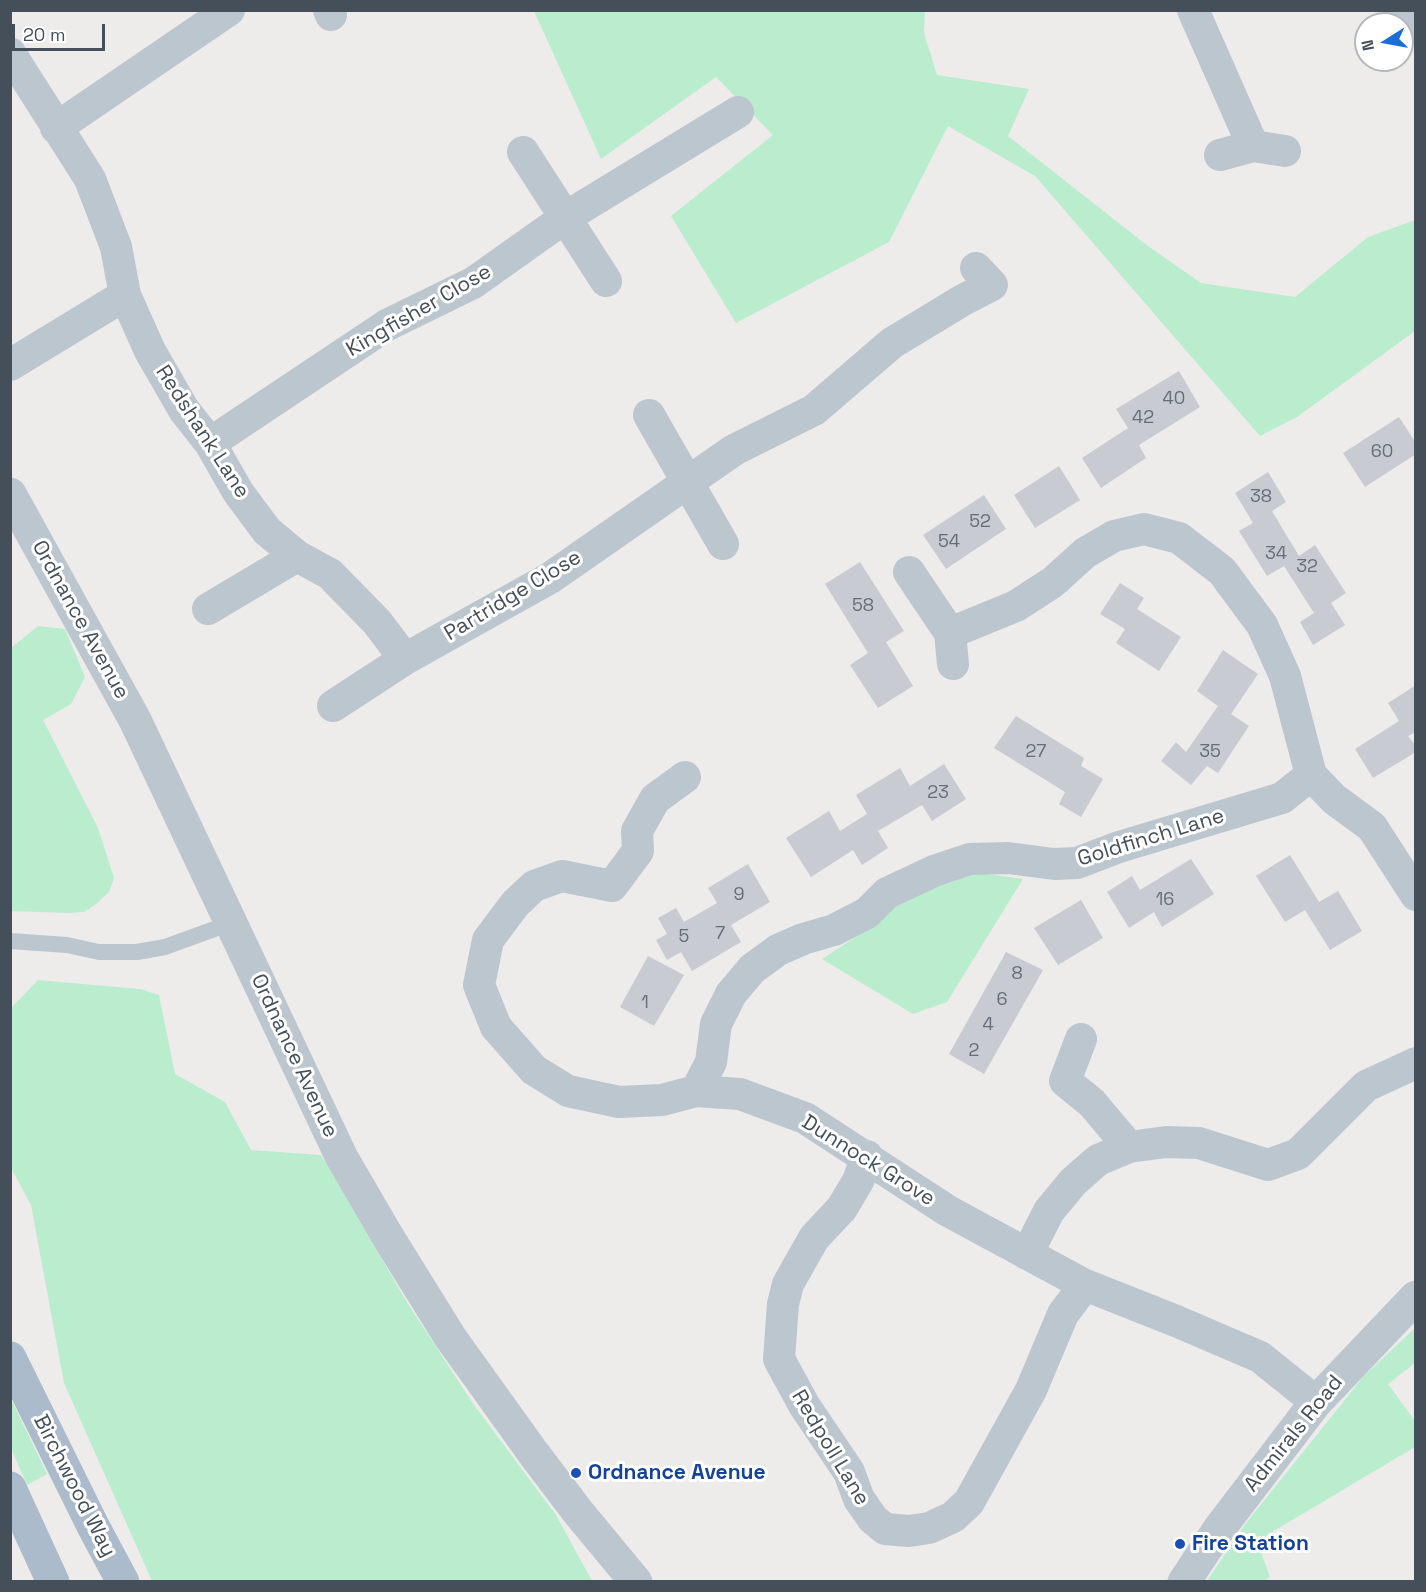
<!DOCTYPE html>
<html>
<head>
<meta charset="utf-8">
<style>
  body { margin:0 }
  #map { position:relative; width:1426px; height:1592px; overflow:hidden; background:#eeebeb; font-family:"Space Grotesk",sans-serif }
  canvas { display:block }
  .frame { position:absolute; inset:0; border:12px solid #444f59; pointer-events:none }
  .north { position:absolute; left:1354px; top:12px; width:60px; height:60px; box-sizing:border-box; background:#fff; border:2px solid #b4b9bd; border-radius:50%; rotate:259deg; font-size:16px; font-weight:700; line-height:24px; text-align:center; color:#444f59 }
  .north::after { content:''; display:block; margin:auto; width:21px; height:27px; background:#1b6ed9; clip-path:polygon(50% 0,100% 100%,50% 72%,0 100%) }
  .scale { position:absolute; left:12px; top:24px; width:93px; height:27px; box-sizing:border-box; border:3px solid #444f59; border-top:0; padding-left:8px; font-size:18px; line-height:21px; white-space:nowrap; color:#444f59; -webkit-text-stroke:4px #fff; paint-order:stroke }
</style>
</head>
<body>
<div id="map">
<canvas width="1426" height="1592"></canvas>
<div class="frame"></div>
<div class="north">N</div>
<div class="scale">20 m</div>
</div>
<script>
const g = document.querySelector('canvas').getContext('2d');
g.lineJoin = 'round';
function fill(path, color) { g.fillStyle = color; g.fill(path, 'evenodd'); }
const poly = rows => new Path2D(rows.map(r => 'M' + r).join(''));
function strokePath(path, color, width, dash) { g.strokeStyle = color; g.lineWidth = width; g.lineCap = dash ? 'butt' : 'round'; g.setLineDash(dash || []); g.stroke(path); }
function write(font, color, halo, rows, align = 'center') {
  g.font = font + ' "Space Grotesk",sans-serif'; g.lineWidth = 6; g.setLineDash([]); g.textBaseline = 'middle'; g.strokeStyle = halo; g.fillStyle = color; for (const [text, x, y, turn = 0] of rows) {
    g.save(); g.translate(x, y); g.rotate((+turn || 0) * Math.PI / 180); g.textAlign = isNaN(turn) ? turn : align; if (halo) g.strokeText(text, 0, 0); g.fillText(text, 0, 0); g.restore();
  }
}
fill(poly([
  [534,11,925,11,924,33,937,75,1029,89,1008,136,1148,246,1201,283,1295,297,1368,237,1415,220,1415,331,1297,417,1260,436,1035,176,948,126,889,242,736,323,671,216,773,135,716,77,601,159],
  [38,626,65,629,85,677,71,704,43,720,98,828,114,878,109,892,95,905,84,912,68,913,11,911,11,648],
  [979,873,1023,879,947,1002,913,1014,822,959,857,936,895,901],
  [38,980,140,989,159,995,175,1074,225,1102,251,1150,321,1155,408,1304,474,1405,556,1515,592,1581,152,1581,64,1383,31,1205,11,1168,10,1009],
  [1415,1328,1415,1363,1388,1384,1415,1421,1415,1447,1257,1541,1270,1577,1264,1581,1207,1581,1246,1523,1364,1376],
  [11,1399,47,1474,27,1485,11,1448]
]), '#b9edcd');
fill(poly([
  [1179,371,1200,407,1139,445,1146,458,1101,488,1082,458,1128,428,1116,409],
  [1399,417,1416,443,1416,454,1365,487,1343,453],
  [1059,466,1080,500,1035,528,1014,495],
  [1268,472,1286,502,1272,511,1299,556,1315,545,1346,593,1331,603,1345,625,1313,645,1300,622,1314,613,1284,566,1267,576,1239,531,1253,523,1235,493],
  [984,495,1006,529,946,569,923,535],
  [860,562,904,631,886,642,913,686,878,708,850,665,868,653,825,584],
  [1120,583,1144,598,1137,609,1181,637,1159,671,1116,643,1125,629,1100,614],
  [1223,650,1258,674,1231,714,1249,726,1218,773,1207,766,1191,785,1161,761,1176,742,1186,752,1218,706,1197,691],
  [1416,685,1416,732,1408,736,1416,746,1416,752,1373,778,1355,749,1399,721,1388,703],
  [1016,716,1084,758,1081,766,1103,779,1081,817,1059,804,1065,792,994,748],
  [944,764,966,799,932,821,922,805,878,831,888,848,862,865,853,850,811,877,786,838,829,811,840,831,867,814,856,795,900,768,910,786],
  [1290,855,1319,902,1338,891,1362,931,1330,950,1305,910,1285,922,1256,876],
  [1191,859,1214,894,1162,927,1154,912,1129,928,1107,892,1132,876,1140,890],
  [748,864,770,902,731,925,741,942,692,971,681,952,667,960,656,940,667,934,658,918,676,908,684,922,717,903,708,888],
  [1081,900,1103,938,1058,965,1034,928],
  [1006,952,1043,970,984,1074,949,1054],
  [648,956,684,975,654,1026,620,1007]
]), '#c8cbd1');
strokePath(poly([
  [10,941,67,945,99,952,137,952,165,947,231,923]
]), '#bcc6ce', 16);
strokePath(poly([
  [329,10,331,15],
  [1193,10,1253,146],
  [1401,10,1416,27],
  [10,53,90,179,116,247,125,295,150,351,184,410,210,443,238,492,267,531,297,556,330,574,377,622,405,659],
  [56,128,229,10],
  [523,152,606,281],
  [1220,155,1253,146,1285,151],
  [10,365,125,295],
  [649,415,723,544],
  [210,443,387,325,473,283,566,217,738,112],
  [909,572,950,633,953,664],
  [208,609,297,556],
  [950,633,1016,606,1053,582,1085,553,1114,536,1144,529,1179,538,1222,571,1262,625,1285,676,1311,775,1334,799,1372,827,1416,895],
  [333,706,405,659,550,578,734,450,814,410,892,343,963,300,992,285,976,268],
  [685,777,655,799,637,831,638,851,612,886,562,876,534,886,515,904,488,940,479,985,496,1027,534,1070,568,1091,619,1102,662,1100,696,1091,740,1094,805,1118,948,1211,1085,1285,1176,1321,1260,1357,1316,1402],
  [1081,1039,1065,1081,1092,1103,1129,1147],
  [696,1091,711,1062,716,1024,731,994,752,969,778,950,803,939,834,930,867,913,887,893,934,871,970,859,1008,858,1054,864,1077,863,1119,847,1282,798,1311,775],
  [867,1156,858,1181,842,1208,814,1238,788,1284,783,1304,779,1359,804,1405,849,1472,859,1499,873,1519,885,1529,909,1531,929,1528,953,1517,969,1502,1031,1390,1063,1314,1085,1285],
  [1027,1254,1049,1211,1073,1182,1098,1160,1129,1147,1166,1142,1199,1143,1268,1165,1298,1154,1366,1086,1416,1063]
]), '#bcc6ce', 32);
strokePath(poly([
  [10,494,135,720,342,1158,388,1237,450,1337,534,1454,578,1512,636,1582],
  [1184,1582,1219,1529,1316,1402,1416,1297]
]), '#bcc6ce', 33);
strokePath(poly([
  [10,1358,93,1526,123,1582],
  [10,1488,53,1582]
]), '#abbbcb', 33);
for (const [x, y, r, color] of [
  [576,1473,6,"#1a4fb4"],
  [1180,1544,6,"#1a4fb4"]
]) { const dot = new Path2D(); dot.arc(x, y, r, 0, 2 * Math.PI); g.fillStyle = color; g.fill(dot); strokePath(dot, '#fff', 2); }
write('18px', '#656e77', null, [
  ["40",1174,399],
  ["42",1143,418],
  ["60",1382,452],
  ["38",1261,497],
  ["52",980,522],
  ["54",949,542],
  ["34",1276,554],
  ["32",1307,567],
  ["58",863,606],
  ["27",1036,752],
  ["35",1210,752],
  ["23",938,793],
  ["9",739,895],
  ["16",1165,900],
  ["7",720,934],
  ["5",684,937],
  ["8",1017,974],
  ["6",1002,1000],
  ["1",645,1003],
  ["4",988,1025],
  ["2",974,1051]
]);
write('21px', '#444f59', '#fff', [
  ["Kingfisher Close",419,311,-30],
  ["Redshank Lane",202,432,57],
  ["Partridge Close",513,596,-31],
  ["Ordnance Avenue",80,620,61],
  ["Goldfinch Lane",1151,838,-17],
  ["Ordnance Avenue",294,1056,65],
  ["Dunnock Grove",868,1161,32],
  ["Admirals Road",1294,1434,-51],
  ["Redpoll Lane",830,1448,59],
  ["Birchwood Way",74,1486,63]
]);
write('bold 21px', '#164399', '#fff', [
  ["Ordnance Avenue",588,1473],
  ["Fire Station",1192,1544]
], 'left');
</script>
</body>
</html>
